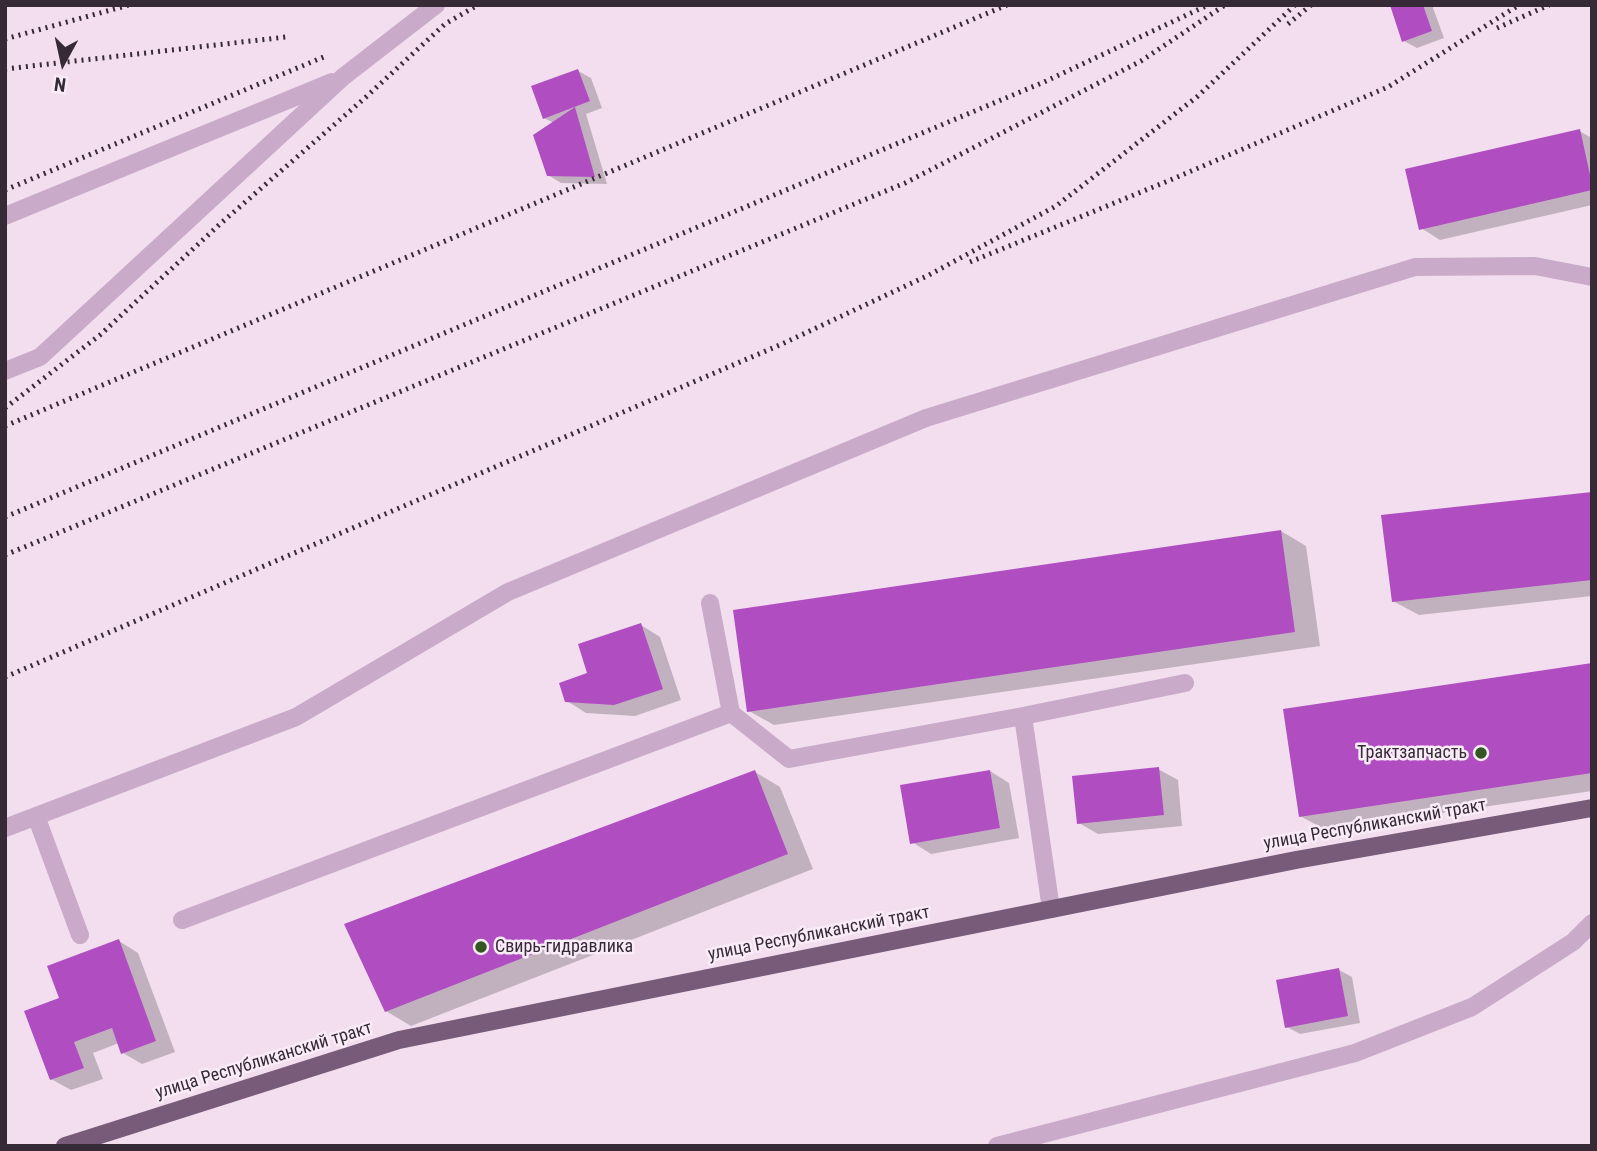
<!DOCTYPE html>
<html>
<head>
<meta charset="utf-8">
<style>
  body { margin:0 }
  #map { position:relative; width:1597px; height:1151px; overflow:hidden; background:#f2deef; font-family:"Roboto Condensed",sans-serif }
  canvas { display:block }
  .frame { position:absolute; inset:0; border:7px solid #362a37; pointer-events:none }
  .north { position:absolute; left:28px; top:28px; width:70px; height:70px; -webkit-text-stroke:5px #f9ebf7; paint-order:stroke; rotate:188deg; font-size:19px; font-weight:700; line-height:28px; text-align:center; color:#362a37 }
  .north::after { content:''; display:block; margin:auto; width:24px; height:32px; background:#362a37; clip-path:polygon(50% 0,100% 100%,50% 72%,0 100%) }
</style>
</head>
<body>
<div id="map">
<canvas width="1597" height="1151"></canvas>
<div class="frame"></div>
<div class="north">N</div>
</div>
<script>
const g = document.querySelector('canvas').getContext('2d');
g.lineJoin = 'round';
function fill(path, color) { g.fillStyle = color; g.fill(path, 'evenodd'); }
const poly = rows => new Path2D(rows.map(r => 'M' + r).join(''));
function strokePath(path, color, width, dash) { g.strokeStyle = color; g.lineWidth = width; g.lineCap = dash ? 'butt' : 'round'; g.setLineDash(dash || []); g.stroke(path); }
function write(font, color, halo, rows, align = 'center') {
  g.font = font + ' "Roboto Condensed",sans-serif'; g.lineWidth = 5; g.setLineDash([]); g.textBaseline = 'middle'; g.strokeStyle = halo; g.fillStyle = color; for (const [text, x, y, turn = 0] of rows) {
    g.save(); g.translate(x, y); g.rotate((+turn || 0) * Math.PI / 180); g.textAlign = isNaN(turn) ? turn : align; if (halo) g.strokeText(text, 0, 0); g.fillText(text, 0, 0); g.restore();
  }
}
fill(poly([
  [1391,5,1432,5,1444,38,1417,48,1404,41],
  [578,71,591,78,602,108,586,114,607,184,561,183,548,175,554,123,544,118],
  [1579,131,1592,138,1592,205,1440,240,1421,228],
  [1592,494,1592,596,1419,615,1393,601],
  [1281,531,1306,546,1320,646,774,725,749,711],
  [641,625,660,637,681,700,635,716,586,713,567,701,589,674],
  [1592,665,1592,791,1326,830,1300,816],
  [1158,769,1178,780,1182,826,1098,834,1079,823],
  [990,771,1009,783,1019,838,931,854,912,842],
  [755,772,780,787,813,869,411,1026,386,1011],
  [119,941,138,953,175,1052,142,1064,123,1053,119,1043,93,1053,103,1079,71,1090,51,1079,61,999],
  [1339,970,1352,977,1360,1023,1300,1034,1287,1027]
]), '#0003');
fill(poly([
  [1390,5,1423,5,1432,31,1402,42],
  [578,69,590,101,543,119,531,86],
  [575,107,595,177,547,176,533,135],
  [1580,129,1592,184,1592,190,1419,230,1405,169],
  [1592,492,1592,580,1392,602,1381,515],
  [1281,530,1295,632,747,712,733,610],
  [641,623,663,689,614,705,565,702,559,683,587,673,578,644],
  [1592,663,1592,773,1299,817,1283,709],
  [1159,767,1164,815,1077,824,1072,776],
  [755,770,788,854,385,1012,344,924],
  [990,770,1000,828,910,844,900,785],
  [119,939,156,1041,121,1054,112,1028,74,1042,84,1068,50,1080,24,1011,59,998,47,966],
  [1339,968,1348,1016,1285,1028,1276,980]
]), '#af4dc1');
strokePath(poly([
  [5,216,332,82],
  [5,371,40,357,343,77,436,5],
  [710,603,731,713,789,759,1023,716,1051,909],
  [1023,716,1185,683],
  [36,816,80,935],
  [5,828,296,717,508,592,926,418,1415,267,1535,266,1592,277],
  [182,920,731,713],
  [997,1146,1355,1053,1472,1007,1573,942,1592,923]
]), '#c9aac8', 18);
strokePath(poly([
  [65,1146,399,1040,1296,860,1592,808]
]), '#775b79', 18);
strokePath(poly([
  [1288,24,1311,5],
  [1497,28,1549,5],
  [5,39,129,5],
  [5,69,286,37],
  [5,190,326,56],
  [970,262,1168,181,1388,87,1519,5],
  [5,408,100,335,220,224,366,97,445,24,478,5],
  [5,426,1007,5],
  [5,517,1044,82,1208,5],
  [5,555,905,183,1141,61,1225,5],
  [5,677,782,344,929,275,1056,206,1198,96,1295,5]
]), '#362a37', 5, [2, 5]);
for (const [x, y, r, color] of [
  [1481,753,7,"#335721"],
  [481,947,7,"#335721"]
]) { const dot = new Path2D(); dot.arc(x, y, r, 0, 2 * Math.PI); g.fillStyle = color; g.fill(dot); strokePath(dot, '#f9ebf7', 2.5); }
write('18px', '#362a37', '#f9ebf7', [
  ["Трактзапчасть",1467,753],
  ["Свирь-гидравлика",495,947,"left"]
], 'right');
write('18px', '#362a37', '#f9ebf7', [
  ["улица Республиканский тракт",1375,825,-10],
  ["улица Республиканский тракт",819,934,-11],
  ["улица Республиканский тракт",264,1061,-17]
]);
</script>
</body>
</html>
